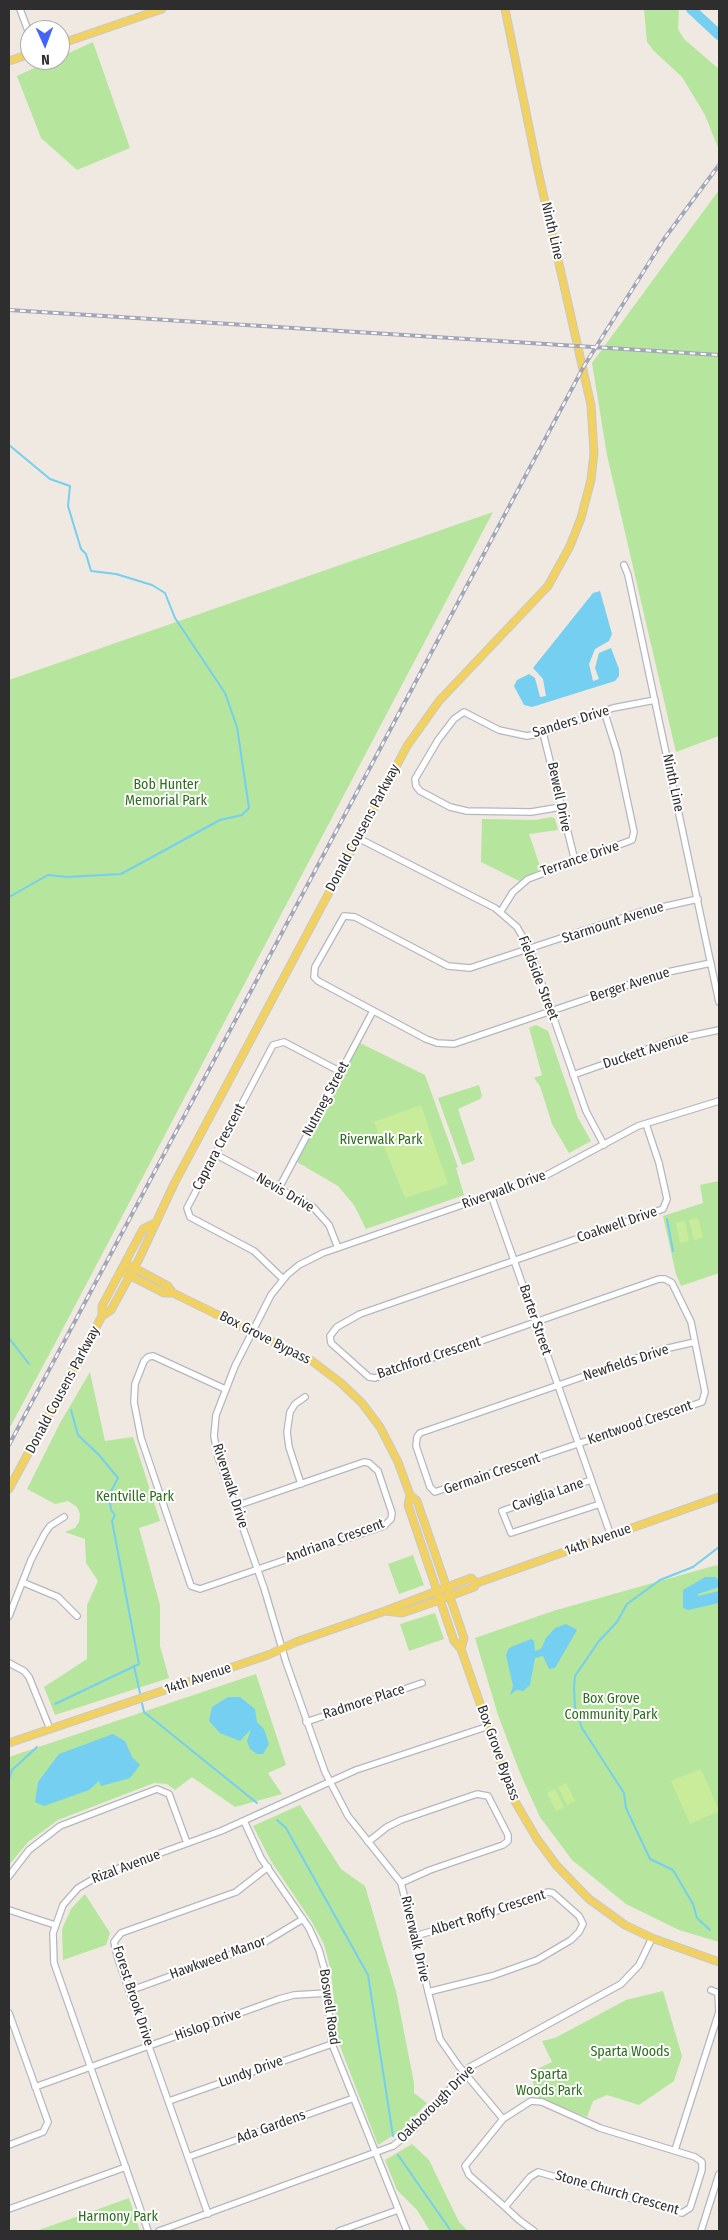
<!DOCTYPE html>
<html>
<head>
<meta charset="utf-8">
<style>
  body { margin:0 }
  #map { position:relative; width:728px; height:2240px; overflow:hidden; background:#efe9e1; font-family:"Fira Sans Condensed",sans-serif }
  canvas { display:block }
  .frame { position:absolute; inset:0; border:10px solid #2e2e2e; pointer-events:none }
  .north { position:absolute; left:20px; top:20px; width:50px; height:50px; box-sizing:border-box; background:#fff; border:1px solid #ababab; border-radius:50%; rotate:178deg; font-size:14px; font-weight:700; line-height:20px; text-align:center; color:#2e2e2e }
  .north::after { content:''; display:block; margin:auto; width:18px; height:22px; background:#4264fb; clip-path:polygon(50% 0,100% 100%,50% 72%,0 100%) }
</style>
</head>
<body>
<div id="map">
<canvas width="728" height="2240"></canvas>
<div class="frame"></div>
<div class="north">N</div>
</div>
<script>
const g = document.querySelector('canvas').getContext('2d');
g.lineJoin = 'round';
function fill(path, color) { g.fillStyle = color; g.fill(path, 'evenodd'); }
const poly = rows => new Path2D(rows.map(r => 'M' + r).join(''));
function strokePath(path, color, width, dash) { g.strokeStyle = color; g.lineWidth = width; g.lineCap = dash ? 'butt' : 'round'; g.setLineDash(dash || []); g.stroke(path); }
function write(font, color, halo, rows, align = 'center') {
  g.font = font + ' "Fira Sans Condensed",sans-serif'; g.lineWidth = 4; g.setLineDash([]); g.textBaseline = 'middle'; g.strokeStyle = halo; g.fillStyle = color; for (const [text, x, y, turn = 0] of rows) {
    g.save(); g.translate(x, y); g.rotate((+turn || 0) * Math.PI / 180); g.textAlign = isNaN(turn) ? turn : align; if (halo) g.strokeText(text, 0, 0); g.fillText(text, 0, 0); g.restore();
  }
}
fill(poly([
  [644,9,677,9,679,11,678,29,684,39,719,69,719,150,705,115,682,77,654,51,647,42],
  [93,42,130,148,77,170,41,138,17,76,52,60,60,60,60,57],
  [719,190,719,736,676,752,607,455,592,363],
  [493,512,59,1336,9,1429,9,680],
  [552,817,555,819,558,830,529,834,541,869,519,881,481,862,482,819,535,820],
  [536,1025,548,1031,578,1118,591,1141,569,1153,552,1124,540,1086,534,1078,542,1075,529,1028],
  [360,1043,425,1075,458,1167,456,1168,464,1195,366,1229,354,1205,338,1186,297,1162],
  [479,1085,482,1096,480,1099,458,1109,475,1160,462,1165,438,1098],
  [719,1181,719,1273,681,1286,676,1274,663,1216,703,1203,700,1185],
  [90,1372,105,1441,133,1437,160,1521,139,1528,160,1605,160,1646,169,1678,55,1715,44,1687,87,1659,87,1605,98,1581,86,1563,85,1539,65,1532,75,1528,79,1522,80,1514,77,1507,68,1501,55,1504,27,1489,60,1423],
  [413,1555,424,1585,399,1594,388,1564],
  [717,1565,719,1569,719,1942,679,1930,626,1904,572,1860,540,1817,520,1773,498,1715,475,1638,553,1611],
  [435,1613,444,1639,409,1651,400,1624],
  [256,1674,286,1765,268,1773,282,1794,235,1807,192,1777,175,1790,167,1784,154,1783,58,1820,28,1842,9,1865,9,1757],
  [300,1805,341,1869,365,1886,396,1991,414,2083,414,2093,427,2103,403,2129,378,2145,338,2041,331,1971,324,1944,312,1922,271,1861,253,1826],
  [85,1894,110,1933,106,1945,63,1960,62,1929,71,1909],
  [663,1991,682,2056,674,2081,639,2105,607,2095,593,2101,587,2117,536,2097,531,2072,552,2062,542,2041,555,2038,626,2000],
  [412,2144,429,2160,459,2222,468,2231,430,2231,417,2210,397,2190,385,2160],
  [129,2198,140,2231,36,2231,93,2211]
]), '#b6e59e');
fill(poly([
  [421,1105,448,1184,405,1198,374,1122],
  [698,1218,703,1238,694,1240,689,1220],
  [685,1221,689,1241,680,1243,676,1223],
  [701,1769,719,1811,690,1824,671,1781],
  [566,1783,575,1801,567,1805,558,1787],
  [555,1789,564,1807,556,1811,547,1793]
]), '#c9ec9a');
fill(poly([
  [600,591,612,634,609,641,595,649,589,664,593,681,599,679,595,668,599,653,611,648,619,669,619,676,615,681,532,707,524,705,514,686,517,680,529,674,535,678,540,697,546,696,543,679,533,668,593,593],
  [705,1577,715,1577,719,1580,719,1587,698,1594,698,1596,719,1591,719,1603,688,1610,683,1608,683,1590],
  [566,1624,577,1630,555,1668,549,1669,543,1656,535,1658,530,1685,523,1691,516,1690,510,1695,513,1686,506,1655,509,1648,531,1639,534,1641,535,1651,541,1649,546,1638,555,1628],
  [228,1697,240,1697,255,1709,257,1722,264,1729,269,1744,263,1754,257,1754,250,1749,247,1741,251,1729,240,1741,220,1733,209,1721,212,1707],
  [113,1734,125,1741,132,1757,140,1765,130,1778,101,1786,99,1781,89,1790,44,1806,35,1802,38,1782,59,1754]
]), '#75cff0');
strokePath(poly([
  [9,445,50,479,70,486,68,506,81,549,86,554,91,571,116,574,152,585,165,593,175,618,225,693,237,727,249,808,242,815,220,820,121,874,67,877,48,875,9,897],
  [667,1219,673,1251],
  [9,1338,29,1364],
  [134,1666,140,1693],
  [142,1703,144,1712,257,1803],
  [55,1704,139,1664,112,1521,115,1515,111,1510,109,1495,118,1478,99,1455,78,1435,71,1410],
  [9,1780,12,1770,37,1747],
  [277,1820,286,1828,368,1975,393,2136],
  [710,1930,697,1918,693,1904,673,1870,650,1859,626,1808,624,1793,582,1728,575,1708,574,1689,575,1676,599,1641,617,1622,627,1604,660,1580,693,1567,719,1547],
  [398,2155,451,2231]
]), '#75cff0', 2);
strokePath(poly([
  [691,9,719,35]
]), '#75cff0', 10);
const minor = poly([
  [20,9,30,36],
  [624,565,628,575,719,1002],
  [543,733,575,861],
  [561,807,531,812,467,811,450,807,420,791,416,786,415,779,438,740,454,719,464,712,499,730,527,736,543,733,613,708,655,700],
  [358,838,495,908,517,927,530,950,586,1111,604,1145],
  [698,899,640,912,470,968,448,966,355,917,344,916,315,967,314,977,318,981,426,1039,437,1043,454,1044,663,973,711,963],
  [501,911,513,892,528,879,632,840,634,832,617,752,604,711],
  [573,1075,676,1039,719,1030],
  [646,1124,659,1163,667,1199,663,1209,360,1314,337,1327,330,1336,331,1343,369,1377,375,1378,659,1279,665,1279,672,1283,691,1322,705,1392,702,1402,435,1492,430,1487,416,1446,417,1437,420,1433,660,1350,695,1342],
  [215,1154,313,1207,329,1225,338,1248],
  [279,1188,373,1011],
  [491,1195,611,1536],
  [283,1279,254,1251,190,1217,187,1208,273,1045,284,1042,341,1072],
  [225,1389,153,1356,148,1357,144,1361,135,1384,134,1402,141,1438,191,1586,200,1589,384,1526,391,1519,392,1513,378,1471,369,1463,364,1462,236,1506],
  [591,1480,502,1511,511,1533,600,1504],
  [301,1484,289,1447,287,1432,290,1412,295,1404,305,1397],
  [22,1582,58,1597,77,1616],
  [9,1616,31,1560,45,1533,50,1526,64,1517],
  [9,1663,24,1671,29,1677,50,1729],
  [306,1722,422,1683],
  [244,1821,261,1858,309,1928,319,1950,325,1971,332,2044,407,2231],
  [368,1842,387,1827,401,1820,477,1794,488,1796,508,1835,508,1841,503,1845,430,1870,401,1883],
  [9,1876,29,1850,60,1826,157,1789,169,1794,187,1843],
  [9,1910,55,1925],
  [415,1936,478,1918,548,1892,553,1893,579,1916,583,1924,579,1932,571,1940,537,1960,492,1976,428,1992],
  [129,1991,265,1942,303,1919],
  [9,2013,48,2122,43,2132,9,2145],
  [35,2087,279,1999,294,1995,327,1993],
  [169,2101,332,2044],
  [503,2119,458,2065,440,2039,401,1883,348,1816,325,1772,286,1662,264,1588,218,1457,214,1436,216,1415,235,1366,271,1295,287,1275,299,1265,323,1253,543,1177,638,1126,719,1101],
  [675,2150,719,2012,718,1993,711,1990],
  [188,2157,354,2098],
  [505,2207,530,2177,538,2172,682,2213,690,2208,702,2170,702,2162,695,2157,600,2128,542,2102,531,2101,503,2119,465,2166,469,2175,505,2207,519,2220,534,2231],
  [9,2209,126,2167],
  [208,2214,117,1956,114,1942,121,1933,236,1892,268,1867],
  [148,2231,54,1963,53,1933,63,1905,78,1888,100,1875,221,1831,356,1770,489,1726],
  [159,2231,393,2146,414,2129,470,2067,621,1984,639,1965,652,1938],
  [339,2231,398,2210],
  [701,2231,719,2174]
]);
const major = poly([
  [60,44,162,9],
  [9,61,30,54],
  [125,1263,168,1286,173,1293,312,1361,341,1383,362,1403,380,1427,398,1462,410,1495,417,1501,464,1638,461,1649],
  [121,1271,164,1293,173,1293],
  [102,1316,111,1310,139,1259,174,1184,407,746,439,701,548,586,570,546,581,518,591,480,594,453,591,405,538,171,505,9],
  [9,1489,102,1316,102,1306,143,1229,153,1224],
  [410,1495,408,1505,454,1641,461,1649,513,1798,537,1839,557,1866,589,1899,625,1925,652,1938,719,1962],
  [386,1611,402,1613,431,1603,474,1587,477,1583,719,1497],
  [9,1743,268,1655,296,1642,385,1611,471,1578,477,1583]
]);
strokePath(minor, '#b4b7c1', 8);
strokePath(major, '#c9c9c9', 9);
strokePath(minor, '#fff', 5.5);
strokePath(major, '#f2d163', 7);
const rail = poly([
  [9,310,719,355],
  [9,1445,584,366,664,239,719,165]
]);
strokePath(rail, '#a3a6b8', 4);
strokePath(rail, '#fff', 2, [5.5]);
write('14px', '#2e2e2e', '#fff', [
  ["Ninth Line",552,231,77],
  ["Sanders Drive",571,722,-17],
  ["Ninth Line",673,783,78],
  ["Bewell Drive",559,797,78],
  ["Donald Cousens Parkway",363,828,-62],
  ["Terrance Drive",580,859,-19],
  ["Starmount Avenue",613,923,-18],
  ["Fieldside Street",538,978,69],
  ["Berger Avenue",630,985,-18],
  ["Duckett Avenue",646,1051,-18],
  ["Nutmeg Street",326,1099,-62],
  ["Caprara Crescent",219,1147,-62],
  ["Riverwalk Drive",504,1190,-20],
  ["Nevis Drive",285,1193,30],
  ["Coakwell Drive",617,1225,-19],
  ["Barter Street",535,1320,71],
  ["Box Grove Bypass",265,1338,27],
  ["Batchford Crescent",429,1358,-18],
  ["Newfields Drive",626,1363,-18],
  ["Donald Cousens Parkway",63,1390,-62],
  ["Kentwood Crescent",640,1423,-19],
  ["Germain Crescent",492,1474,-19],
  ["Riverwalk Drive",230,1486,72],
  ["Caviglia Lane",548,1495,-19],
  ["14th Avenue",598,1540,-20],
  ["Andriana Crescent",335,1541,-20],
  ["14th Avenue",198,1679,-19],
  ["Radmore Place",364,1702,-18],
  ["Box Grove Bypass",498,1753,70],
  ["Rizal Avenue",126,1867,-21],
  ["Albert Roffy Crescent",488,1913,-18],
  ["Riverwalk Drive",415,1939,77],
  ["Hawkweed Manor",218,1958,-20],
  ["Forest Brook Drive",133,1996,72],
  ["Boswell Road",329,2007,82],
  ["Hislop Drive",208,2025,-20],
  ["Lundy Drive",251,2072,-20],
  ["Oakborough Drive",436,2104,-45],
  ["Ada Gardens",271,2127,-20],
  ["Stone Church Crescent",617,2193,16]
]);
write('14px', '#2c6e1b', '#fff', [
  ["Bob Hunter",166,785],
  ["Memorial Park",166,801],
  ["Riverwalk Park",381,1140],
  ["Kentville Park",135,1497],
  ["Box Grove",611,1699],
  ["Community Park",611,1715],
  ["Sparta Woods",630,2052],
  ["Sparta",549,2075],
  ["Woods Park",549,2091],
  ["Harmony Park",118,2217]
]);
</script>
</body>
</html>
